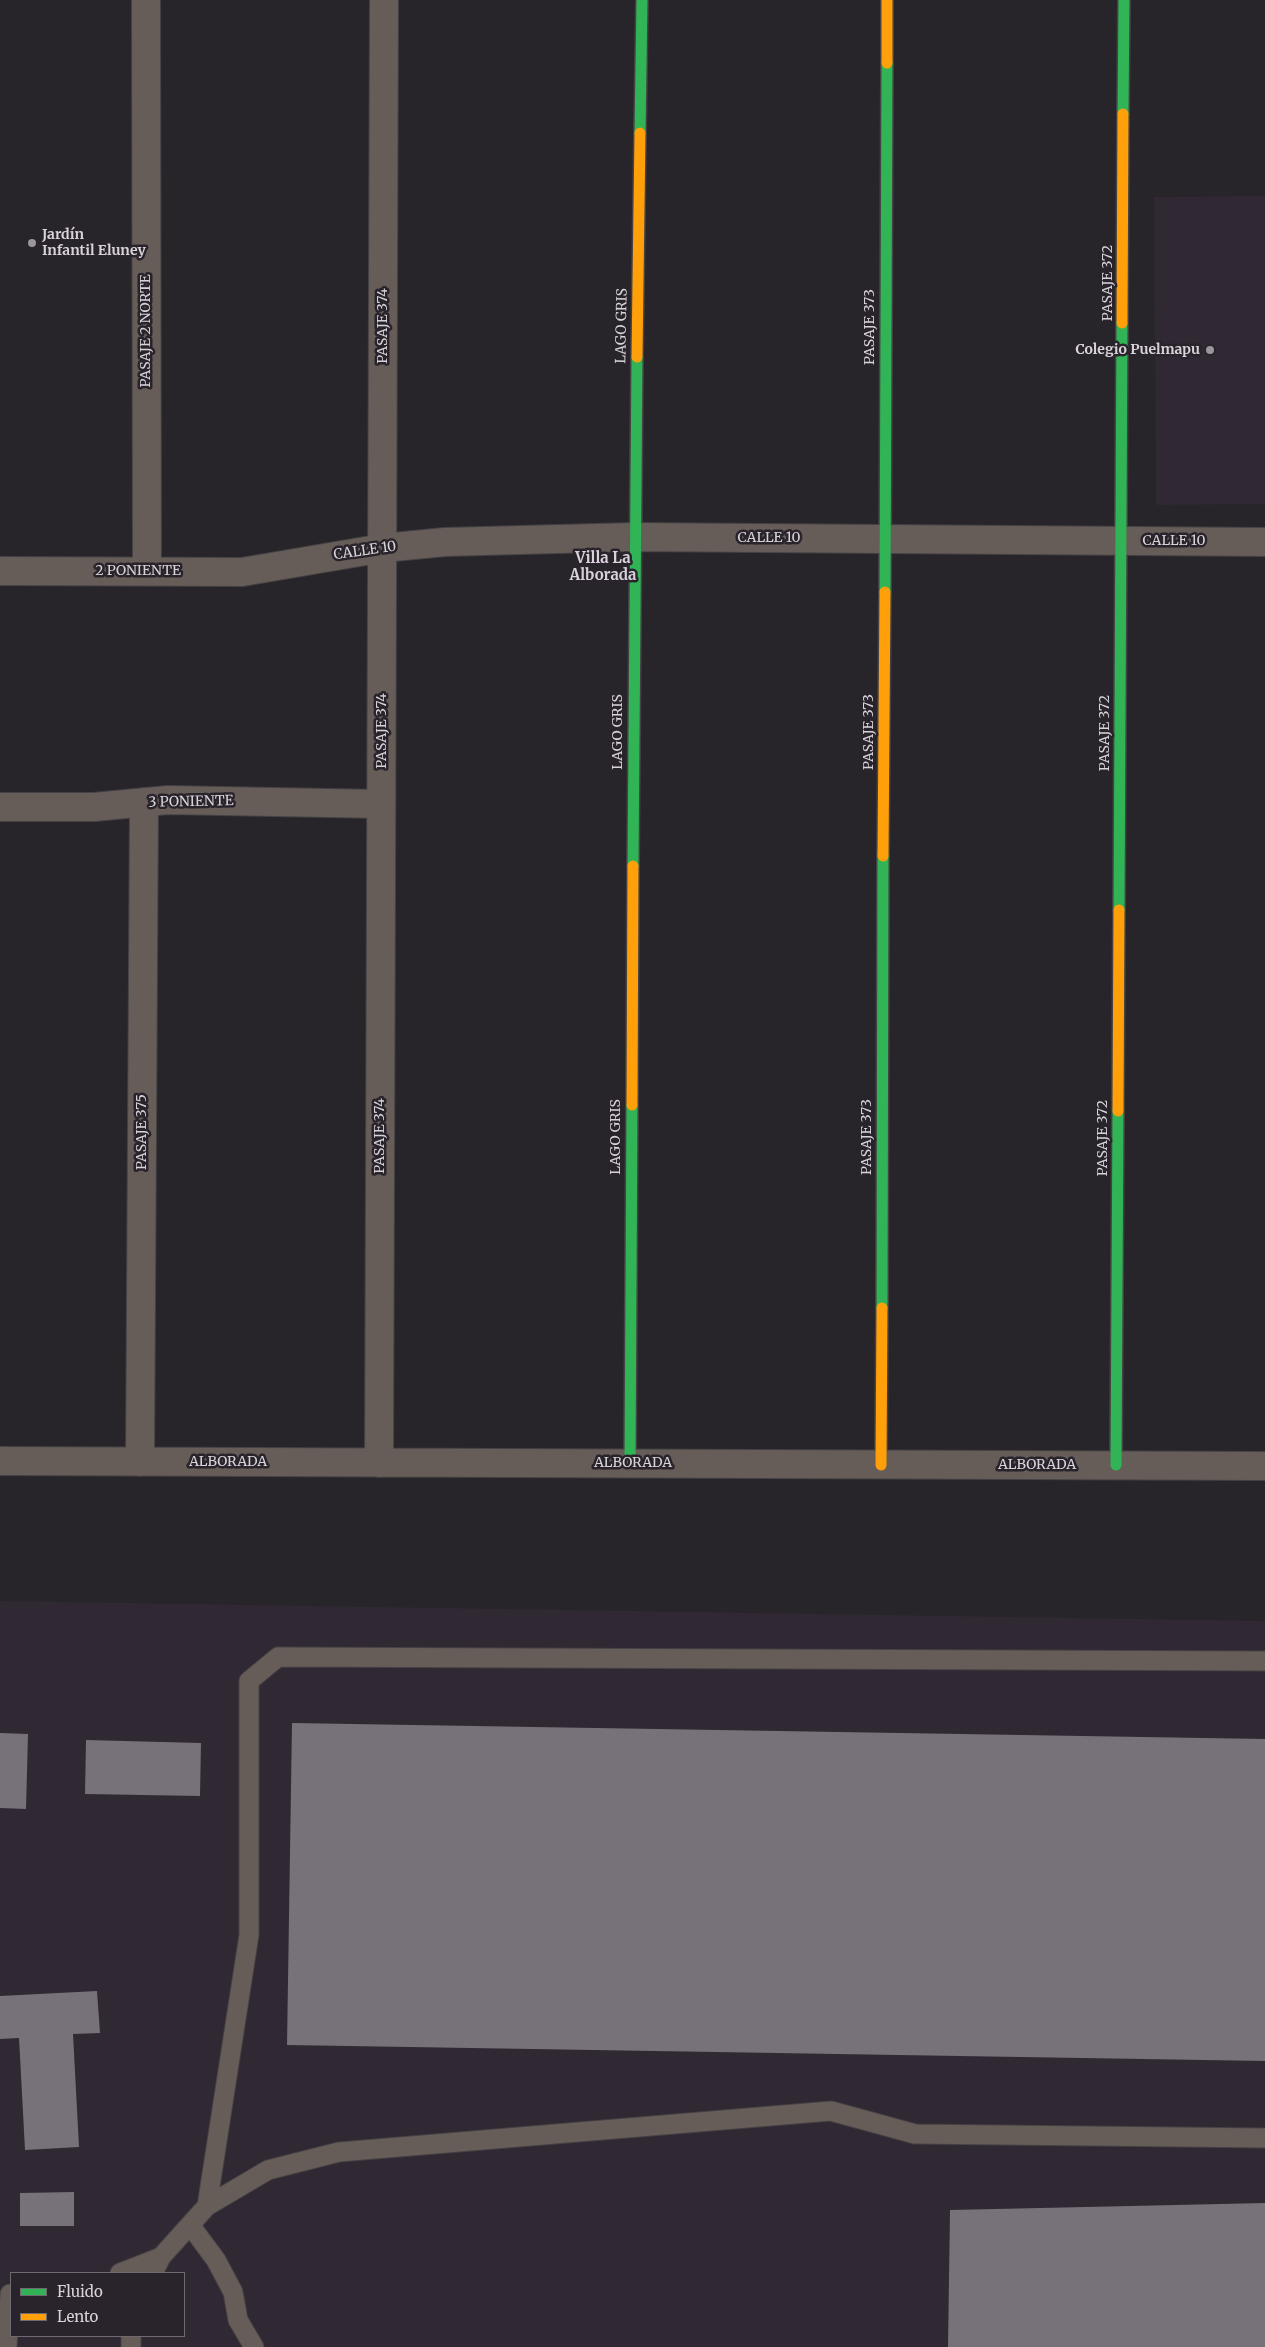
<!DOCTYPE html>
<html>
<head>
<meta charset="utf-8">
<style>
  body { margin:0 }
  #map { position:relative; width:1265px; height:2347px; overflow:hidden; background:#28252a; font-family:Merriweather,serif }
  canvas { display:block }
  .legend { position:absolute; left:10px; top:2272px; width:175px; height:65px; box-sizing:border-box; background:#29242b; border:1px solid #6f6a70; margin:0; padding:6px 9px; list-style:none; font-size:15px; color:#d7d3d8 }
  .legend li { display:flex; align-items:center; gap:10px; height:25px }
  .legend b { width:25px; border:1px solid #6f6a70 }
</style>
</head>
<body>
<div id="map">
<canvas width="1265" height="2347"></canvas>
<ul class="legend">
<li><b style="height:6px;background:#30b455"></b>Fluido</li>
<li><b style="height:6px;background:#ff9f0a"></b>Lento</li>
</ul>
</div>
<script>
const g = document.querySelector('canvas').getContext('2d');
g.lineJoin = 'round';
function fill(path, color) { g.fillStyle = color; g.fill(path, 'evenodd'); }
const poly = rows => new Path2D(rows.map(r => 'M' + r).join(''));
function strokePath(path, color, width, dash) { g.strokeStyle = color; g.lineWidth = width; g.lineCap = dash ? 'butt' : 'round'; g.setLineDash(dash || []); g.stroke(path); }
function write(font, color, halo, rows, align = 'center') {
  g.font = font + ' Merriweather,serif'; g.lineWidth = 5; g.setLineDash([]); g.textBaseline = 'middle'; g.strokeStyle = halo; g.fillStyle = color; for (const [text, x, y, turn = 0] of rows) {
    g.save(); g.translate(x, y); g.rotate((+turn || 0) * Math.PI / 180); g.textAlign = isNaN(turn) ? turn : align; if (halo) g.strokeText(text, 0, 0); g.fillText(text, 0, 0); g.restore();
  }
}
fill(poly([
  [1265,196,1265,504,1156,505,1154,197],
  [0,1601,1265,1621,1265,2347,0,2347],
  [11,2273,184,2273,184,2336,11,2336]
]), '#302833');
fill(poly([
  [292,1723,1265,1739,1265,2061,287,2045],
  [0,1733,28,1734,26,1809,0,1808],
  [86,1740,201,1743,200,1796,85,1794],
  [97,1991,100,2033,73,2034,79,2147,25,2150,19,2038,0,2039,0,1996],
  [74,2192,74,2226,20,2226,20,2193],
  [1265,2203,1265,2347,948,2347,950,2210]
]), '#777179');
const lane = poly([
  [207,2206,249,1935,249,1681,278,1657,1265,1661],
  [190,2225,216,2260,233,2292,238,2320,254,2347],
  [120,2273,161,2257],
  [153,2273,161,2257,207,2206,268,2170,339,2152,831,2111,915,2134,1265,2138],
  [7,2347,10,2294],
  [131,2347,131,2336]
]);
const street = poly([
  [146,0,147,571],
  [0,571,242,572,383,548,445,542,634,537,1265,542],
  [0,807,94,807,168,800,381,804],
  [0,1461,1265,1466],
  [140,1462,144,802],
  [379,1463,384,0]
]);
const fast = poly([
  [1123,114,1124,0],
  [640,133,642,0],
  [885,592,887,63],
  [633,866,637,357],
  [1119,910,1122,323],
  [882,1308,883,856],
  [630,1463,632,1105],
  [1116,1465,1118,1111]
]);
const slow = poly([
  [887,63,887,0],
  [1122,323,1123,114],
  [637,357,640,133],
  [883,856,885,592],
  [632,1105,633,866],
  [1118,1111,1119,910],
  [881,1465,882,1308]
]);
strokePath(lane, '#444245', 21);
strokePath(street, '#444245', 30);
strokePath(fast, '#444245', 14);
strokePath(slow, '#444245', 14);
strokePath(lane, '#675d58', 19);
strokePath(street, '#675d58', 28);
strokePath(fast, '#30b455', 11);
strokePath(slow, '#ff9f0a', 11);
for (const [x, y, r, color] of [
  [32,243,5,"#9a969b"],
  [1210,350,5,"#9a969b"]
]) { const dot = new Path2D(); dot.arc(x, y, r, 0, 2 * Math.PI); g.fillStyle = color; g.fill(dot); strokePath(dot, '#29242b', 2); }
write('bold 14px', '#d7d3d8', '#29242b', [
  ["Jardín",42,235],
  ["Infantil Eluney",42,251],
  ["Colegio Puelmapu",1200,350,"right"]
], 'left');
write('14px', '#d7d3d8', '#29242b', [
  ["PASAJE 372",1108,283,-90],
  ["PASAJE 374",383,326,-90],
  ["LAGO GRIS",622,326,-89],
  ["PASAJE 373",870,327,-90],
  ["PASAJE 2 NORTE",146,331,-90],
  ["CALLE 10",769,538],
  ["CALLE 10",1174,541],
  ["CALLE 10",365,551,-8],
  ["2 PONIENTE",138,571],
  ["PASAJE 374",382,731,-90],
  ["LAGO GRIS",618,732,-90],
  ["PASAJE 373",869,732,-90],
  ["PASAJE 372",1105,733,-90],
  ["3 PONIENTE",191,802,-1],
  ["PASAJE 375",142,1132,-90],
  ["PASAJE 374",380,1136,-90],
  ["LAGO GRIS",616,1137,-90],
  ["PASAJE 373",867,1137,-90],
  ["PASAJE 372",1103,1138,-90],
  ["ALBORADA",228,1462],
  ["ALBORADA",633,1463],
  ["ALBORADA",1037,1465]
]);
write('bold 15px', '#d9d2dc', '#29242b', [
  ["Villa La",603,559],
  ["Alborada",603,576]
]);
</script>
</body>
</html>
